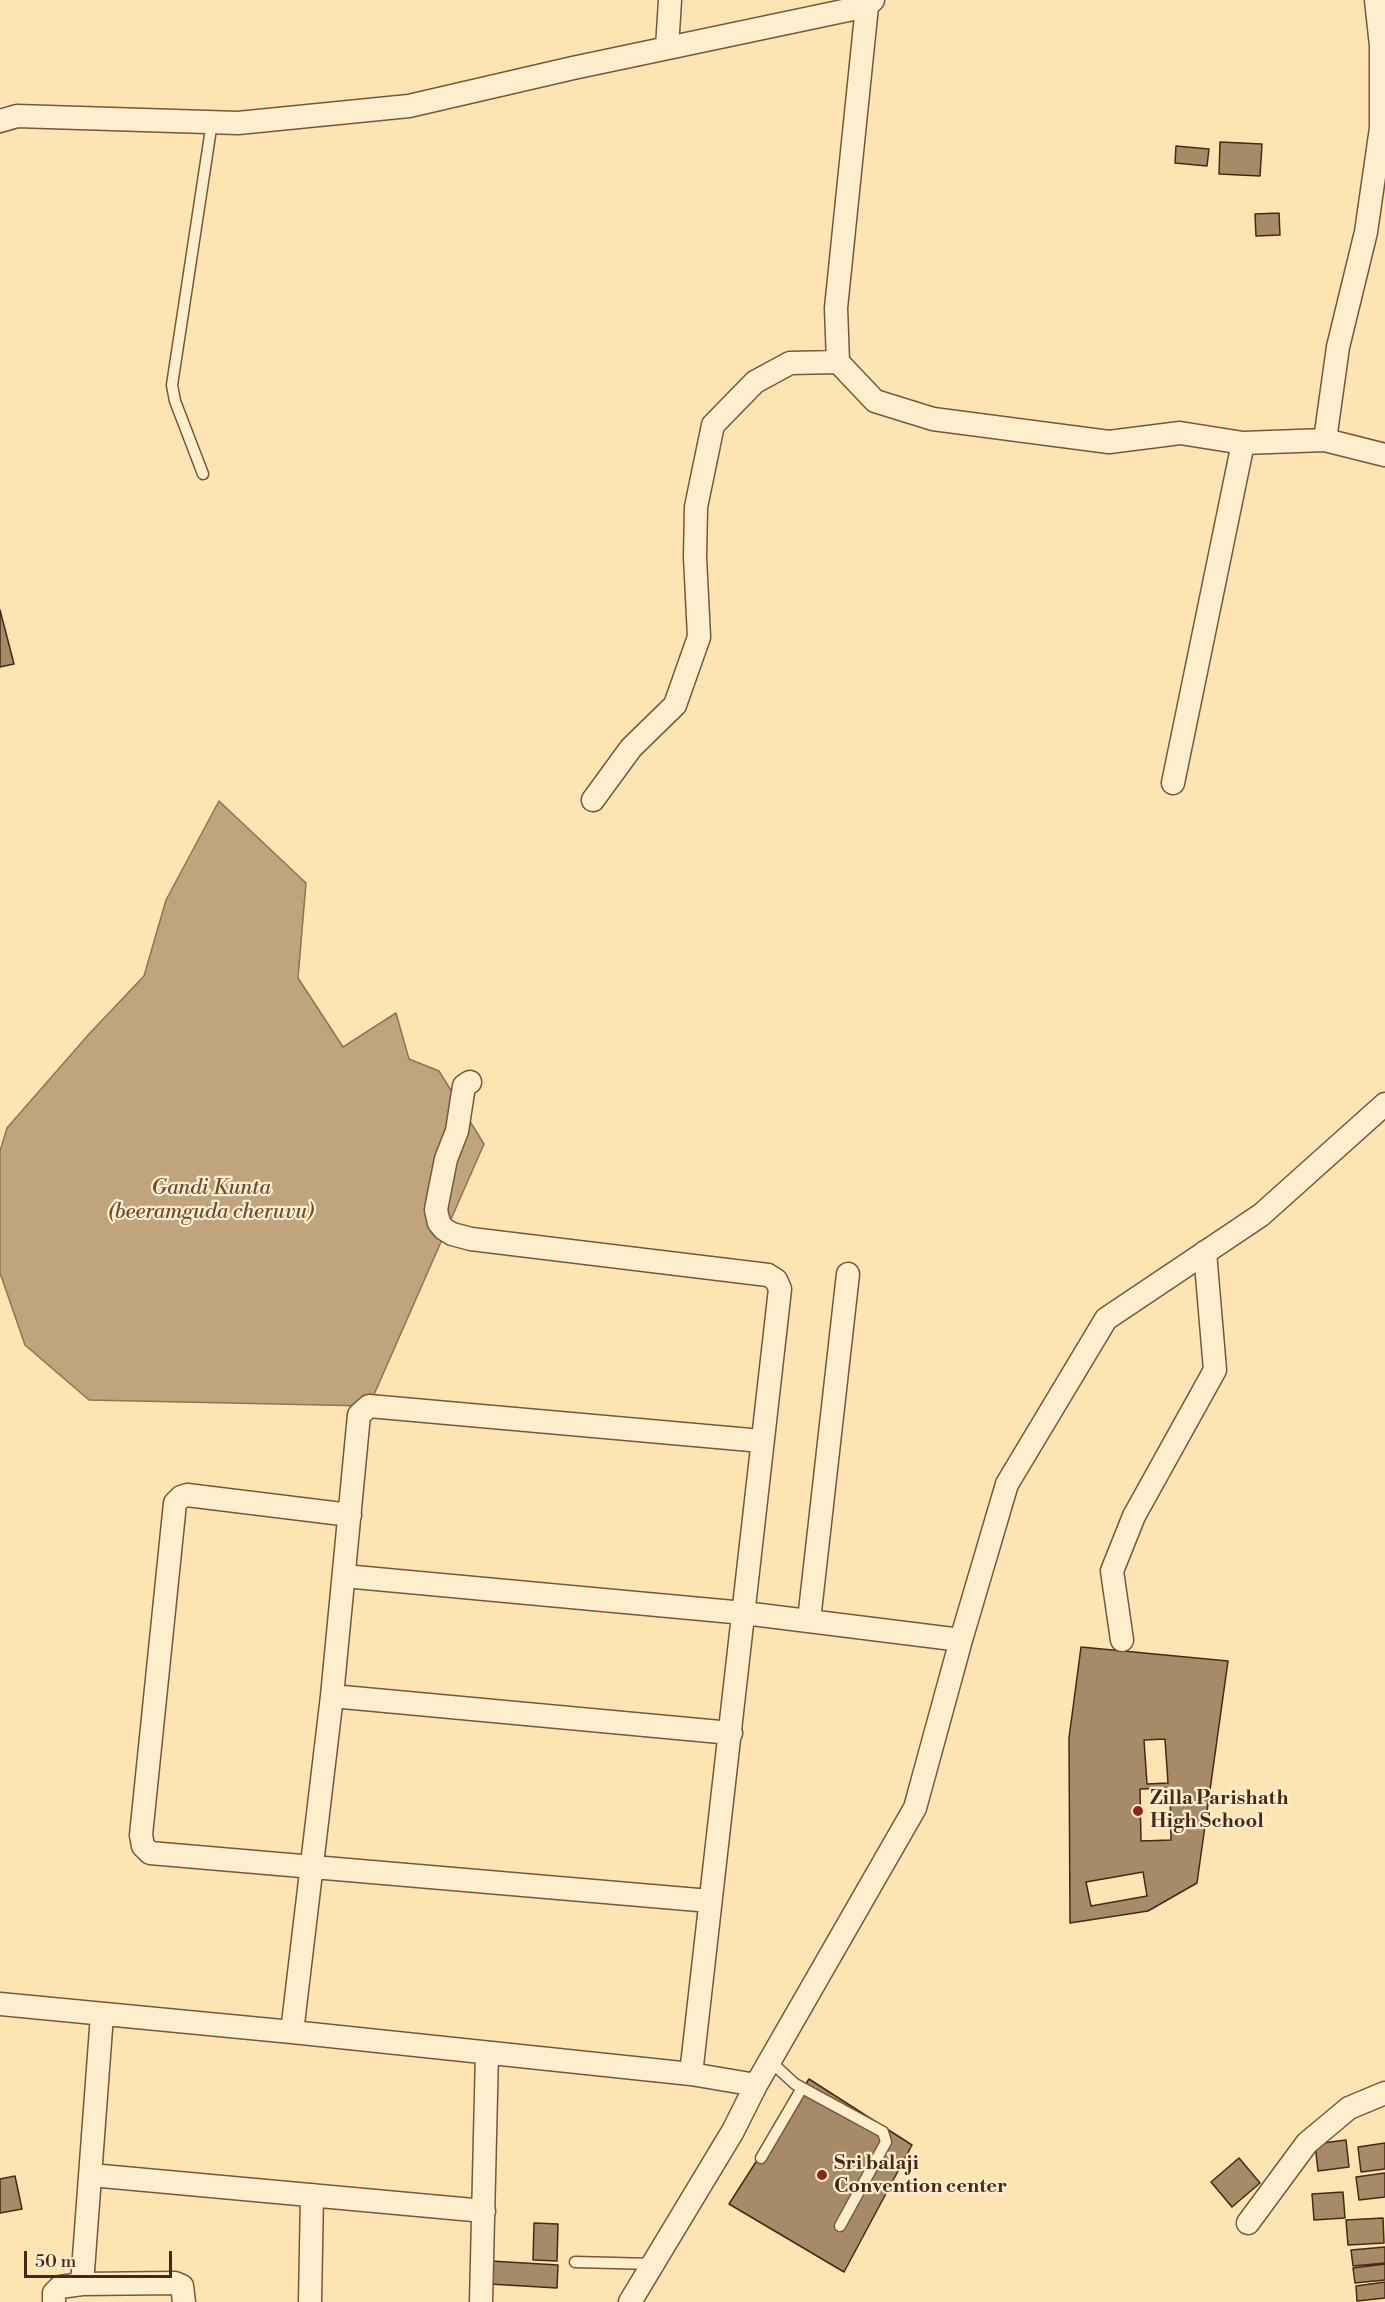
<!DOCTYPE html>
<html>
<head>
<meta charset="utf-8">
<style>
  body { margin:0 }
  #map { position:relative; width:1385px; height:2302px; overflow:hidden; background:#fde5b3; font-family:"Libre Bodoni",serif }
  canvas { display:block }
  .scale { position:absolute; left:24px; top:2251px; width:148px; height:27px; box-sizing:border-box; border:3px solid #492717; border-top:0; padding-left:8px; font-size:18px; line-height:21px; white-space:nowrap; color:#492717; -webkit-text-stroke:4px #feeece; paint-order:stroke }
</style>
</head>
<body>
<div id="map">
<canvas width="1385" height="2302"></canvas>
<div class="scale">50 m</div>
</div>
<script>
const g = document.querySelector('canvas').getContext('2d');
g.lineJoin = 'round';
function fill(path, color) { g.fillStyle = color; g.fill(path, 'evenodd'); }
const poly = rows => new Path2D(rows.map(r => 'M' + r).join(''));
function strokePath(path, color, width, dash) { g.strokeStyle = color; g.lineWidth = width; g.lineCap = dash ? 'butt' : 'round'; g.setLineDash(dash || []); g.stroke(path); }
function write(font, color, halo, rows, align = 'center') {
  g.font = font + ' "Libre Bodoni",serif'; g.lineWidth = 4.5; g.setLineDash([]); g.textBaseline = 'middle'; g.strokeStyle = halo; g.fillStyle = color; for (const [text, x, y, turn = 0] of rows) {
    g.save(); g.translate(x, y); g.rotate((+turn || 0) * Math.PI / 180); g.textAlign = isNaN(turn) ? turn : align; if (halo) g.strokeText(text, 0, 0); g.fillText(text, 0, 0); g.restore();
  }
}
const water = poly([
  [219,801,306,883,298,978,343,1047,396,1013,409,1059,439,1071,484,1144,369,1406,89,1400,25,1345,0,1273,0,1151,7,1128,89,1034,144,976,166,900,219,801]
]);
fill(water, '#c0a47e');
strokePath(water, '#907255', 1.5);
const building = poly([
  [1220,142,1262,144,1260,176,1219,174,1220,142],
  [1176,146,1209,149,1207,166,1175,163,1176,146],
  [1279,213,1280,235,1256,236,1255,214,1279,213],
  [0,610,14,664,0,667,0,610],
  [1081,1647,1228,1661,1197,1883,1148,1911,1070,1923,1069,1738,1081,1647],
  [1165,1739,1168,1783,1147,1784,1144,1740,1165,1739],
  [1170,1788,1171,1840,1141,1841,1140,1789,1170,1788],
  [1143,1872,1147,1896,1091,1906,1086,1882,1143,1872],
  [809,2079,912,2145,844,2272,729,2204,809,2079],
  [1346,2140,1349,2167,1318,2171,1315,2144,1346,2140],
  [1385,2143,1385,2169,1361,2172,1358,2147,1385,2143],
  [1239,2158,1260,2183,1232,2207,1211,2182,1239,2158],
  [1385,2173,1385,2197,1359,2200,1356,2177,1385,2173],
  [15,2176,22,2209,0,2213,0,2179,15,2176],
  [1343,2192,1345,2218,1314,2220,1312,2194,1343,2192],
  [1383,2218,1384,2243,1348,2245,1346,2220,1383,2218],
  [534,2223,558,2224,557,2261,533,2260,534,2223],
  [1385,2247,1385,2263,1353,2266,1351,2250,1385,2247],
  [491,2261,558,2265,557,2288,490,2284,491,2261],
  [1385,2264,1385,2280,1355,2283,1353,2268,1385,2264],
  [1385,2282,1385,2298,1357,2301,1356,2286,1385,2282]
]);
fill(building, '#a78a68');
strokePath(building, '#492717', 1.5);
const service = poly([
  [203,474,175,401,172,385,212,122],
  [770,2061,795,2084,883,2132,886,2142,840,2226],
  [761,2158,802,2088],
  [575,2262,653,2264]
]);
const minor = poly([
  [873,0,867,6,836,308,838,362,875,401,933,419,1109,442,1180,433,1243,443,1325,440,1385,455],
  [667,48,670,0],
  [0,121,17,116,238,123,409,106,573,68,867,6],
  [1325,440,1338,347,1366,232,1381,128,1381,46,1376,0],
  [1173,783,1243,443],
  [593,800,631,748,675,705,699,637,695,557,696,507,713,425,755,382,790,363,838,362],
  [470,1082,464,1086,457,1131,446,1159,438,1199,436,1210,439,1223,444,1229,452,1234,471,1239,768,1275,776,1280,780,1289,691,2074],
  [350,1515,187,1495,181,1497,175,1503,141,1835,143,1846,150,1853,710,1901],
  [344,1576,744,1613,961,1640],
  [809,1620,848,1274],
  [1122,1640,1112,1571,1134,1516,1215,1370,1205,1252],
  [332,1696,731,1733],
  [0,2004,292,2032,691,2074,756,2085],
  [292,2032,332,1696,359,1415,369,1406,762,1441],
  [91,2175,484,2211],
  [1248,2223,1307,2143,1349,2108,1385,2093],
  [82,2284,175,2283,182,2286,184,2302],
  [54,2302,54,2293,60,2287,82,2284,102,2015],
  [310,2302,312,2195],
  [481,2302,487,2053],
  [630,2302,733,2131,756,2085,915,1808,961,1640,1007,1484,1106,1319,1261,1215,1385,1104]
]);
strokePath(service, '#76563e', 13);
strokePath(minor, '#76563e', 25);
strokePath(service, '#feeece', 10);
strokePath(minor, '#feeece', 22);
for (const [x, y, r, color] of [
  [1138,1811,6,"#8f2418"],
  [822,2175,6,"#8f2418"]
]) { const dot = new Path2D(); dot.arc(x, y, r, 0, 2 * Math.PI); g.fillStyle = color; g.fill(dot); strokePath(dot, '#feeece', 2); }
write('bold 20px', '#492717', '#feeece', [
  ["Zilla Parishath",1150,1799],
  ["High School",1150,1822],
  ["Sri balaji",834,2164],
  ["Convention center",834,2187]
], 'left');
write('italic 21px', '#6d4c36', '#feeece', [
  ["Gandi Kunta",211,1189],
  ["(beeramguda cheruvu)",211,1213]
]);
</script>
</body>
</html>
